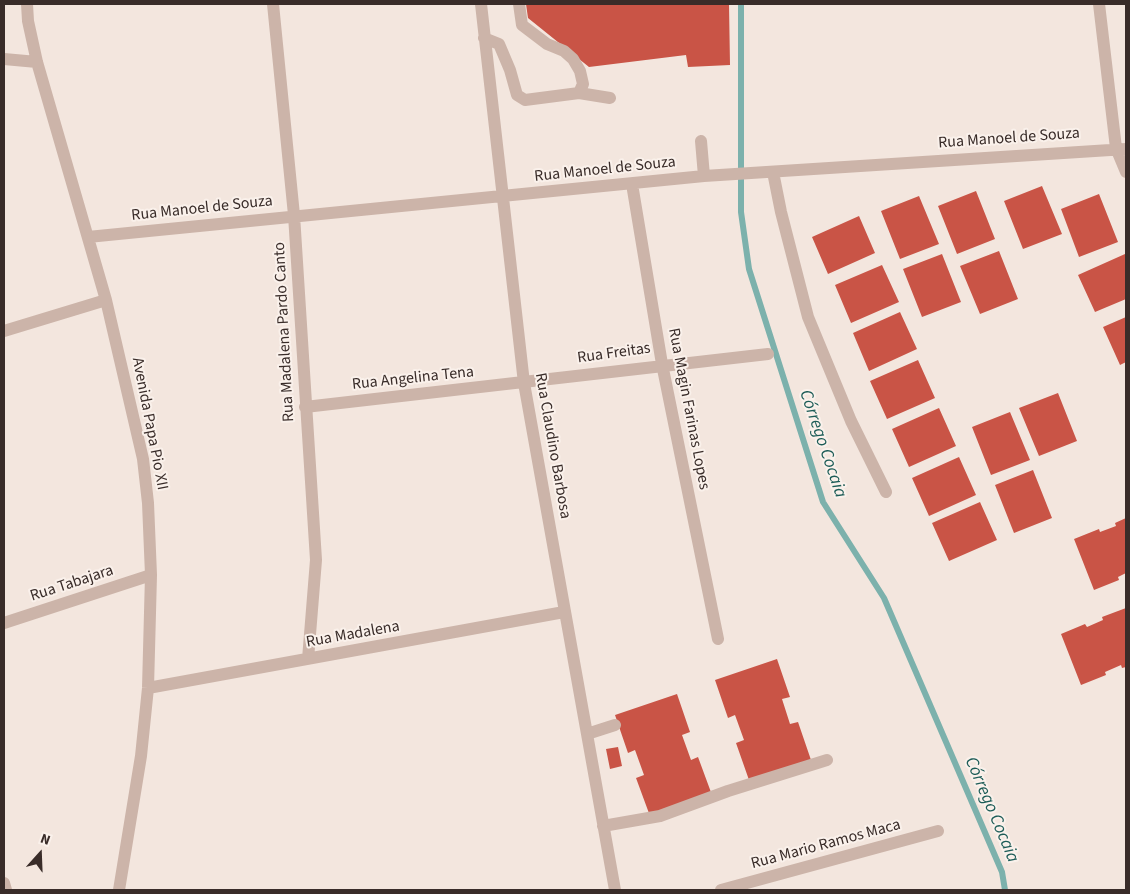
<!DOCTYPE html>
<html>
<head>
<meta charset="utf-8">
<style>
  body { margin:0 }
  #map { position:relative; width:1130px; height:894px; overflow:hidden; background:#f3e6de; font-family:"Source Sans 3",sans-serif }
  canvas { display:block }
  .frame { position:absolute; inset:0; border:5px solid #392c29; pointer-events:none }
  .north { position:absolute; left:15px; top:829px; width:50px; height:50px; -webkit-text-stroke:4px #faf1eb; paint-order:stroke; rotate:20deg; font-size:14px; font-weight:700; line-height:20px; text-align:center; color:#392c29 }
  .north::after { content:''; display:block; margin:auto; width:18px; height:22px; background:#392c29; clip-path:polygon(50% 0,100% 100%,50% 72%,0 100%) }
</style>
</head>
<body>
<div id="map">
<canvas width="1130" height="894"></canvas>
<div class="frame"></div>
<div class="north">N</div>
</div>
<script>
const g = document.querySelector('canvas').getContext('2d');
g.lineJoin = 'round';
const poly = rows => new Path2D(rows.map(r => 'M' + r).join(''));
function strokePath(path, color, width, dash) { g.strokeStyle = color; g.lineWidth = width; g.lineCap = dash ? 'butt' : 'round'; g.setLineDash(dash || []); g.stroke(path); }
function fill(path, color) { g.fillStyle = color; g.fill(path, 'evenodd'); }
function write(font, color, halo, rows, align = 'center') {
  g.font = font + ' "Source Sans 3",sans-serif'; g.lineWidth = 4; g.setLineDash([]); g.textBaseline = 'middle'; g.strokeStyle = halo; g.fillStyle = color; for (const [text, x, y, turn = 0] of rows) {
    g.save(); g.translate(x, y); g.rotate((+turn || 0) * Math.PI / 180); g.textAlign = isNaN(turn) ? turn : align; if (halo) g.strokeText(text, 0, 0); g.fillText(text, 0, 0); g.restore();
  }
}
strokePath(poly([
  [741,4,741,212,749,269,823,502,884,598,1002,872,1005,890]
]), '#7cb1ac', 6);
fill(poly([
  [526,4,729,4,730,65,688,67,686,55,589,67,528,18],
  [1042,186,1062,234,1023,249,1004,201],
  [976,191,995,239,957,254,938,206],
  [1099,194,1118,242,1079,257,1061,209],
  [919,196,939,244,900,259,881,211],
  [859,216,875,253,828,274,812,237],
  [999,251,1018,299,980,314,960,266],
  [942,254,961,302,922,317,903,269],
  [1125,254,1126,299,1095,312,1078,275],
  [882,265,899,302,851,323,835,285],
  [900,312,917,349,869,371,853,333],
  [1126,317,1126,362,1120,365,1103,327],
  [918,360,935,398,887,419,870,381],
  [1058,393,1077,441,1039,456,1019,408],
  [939,408,956,446,909,467,892,429],
  [1010,412,1030,460,991,475,972,427],
  [959,457,976,495,929,516,912,478],
  [1033,470,1052,518,1014,533,995,485],
  [980,502,997,540,949,561,932,523],
  [1126,518,1126,573,1118,577,1119,580,1094,590,1074,539,1099,529,1100,532,1116,526,1115,523],
  [1126,608,1126,667,1122,668,1121,665,1105,672,1106,675,1081,685,1061,634,1085,624,1087,627,1103,620,1102,617],
  [777,659,790,697,782,699,790,724,798,722,811,760,749,780,736,743,744,740,735,715,728,718,715,680],
  [677,694,690,732,682,735,691,760,698,757,712,795,650,816,636,778,644,775,635,750,628,753,615,715],
  [618,747,622,766,610,769,606,749]
]), '#c95446');
strokePath(poly([
  [27,4,28,21,37,62,106,300,143,459,148,503,151,575,148,688,141,756,119,890],
  [273,4,294,215,316,560,308,659],
  [481,4,524,383,615,890],
  [519,4,522,25,547,44,564,51,573,59,580,71,583,84,579,93],
  [1099,4,1116,148,1126,172],
  [484,38,499,44,510,70,517,95,525,100,579,93,610,98],
  [4,59,37,62],
  [701,141,704,176],
  [773,172,781,212,808,317,851,421,886,492],
  [632,184,662,364,718,639],
  [88,237,704,176,1126,149],
  [4,331,106,300],
  [305,407,768,354],
  [4,623,151,575],
  [148,688,564,612],
  [587,734,615,725],
  [603,826,660,816,728,791,827,760],
  [4,883,6,890],
  [721,890,938,831]
]), '#ccb4a9', 12);
write('16px', '#392c29', '#faf1eb', [
  ["Rua Manoel de Souza",1009,139,-4],
  ["Rua Manoel de Souza",605,170,-6],
  ["Rua Manoel de Souza",202,209,-6],
  ["Rua Madalena Pardo Canto",285,332,-93],
  ["Rua Freitas",614,354,-8],
  ["Rua Angelina Tena",413,379,-6],
  ["Rua Magin Farinas Lopes",688,409,79],
  ["Avenida Papa Pio XII",149,424,79],
  ["Rua Claudino Barbosa",552,446,80],
  ["Rua Tabajara",72,584,-18],
  ["Rua Madalena",353,635,-10],
  ["Rua Mario Ramos Maca",826,845,-15]
]);
write('italic 18px', '#1d5c57', '#faf1eb', [
  ["Córrego Cocaia",822,444,71],
  ["Córrego Cocaia",991,810,67]
]);
</script>
</body>
</html>
